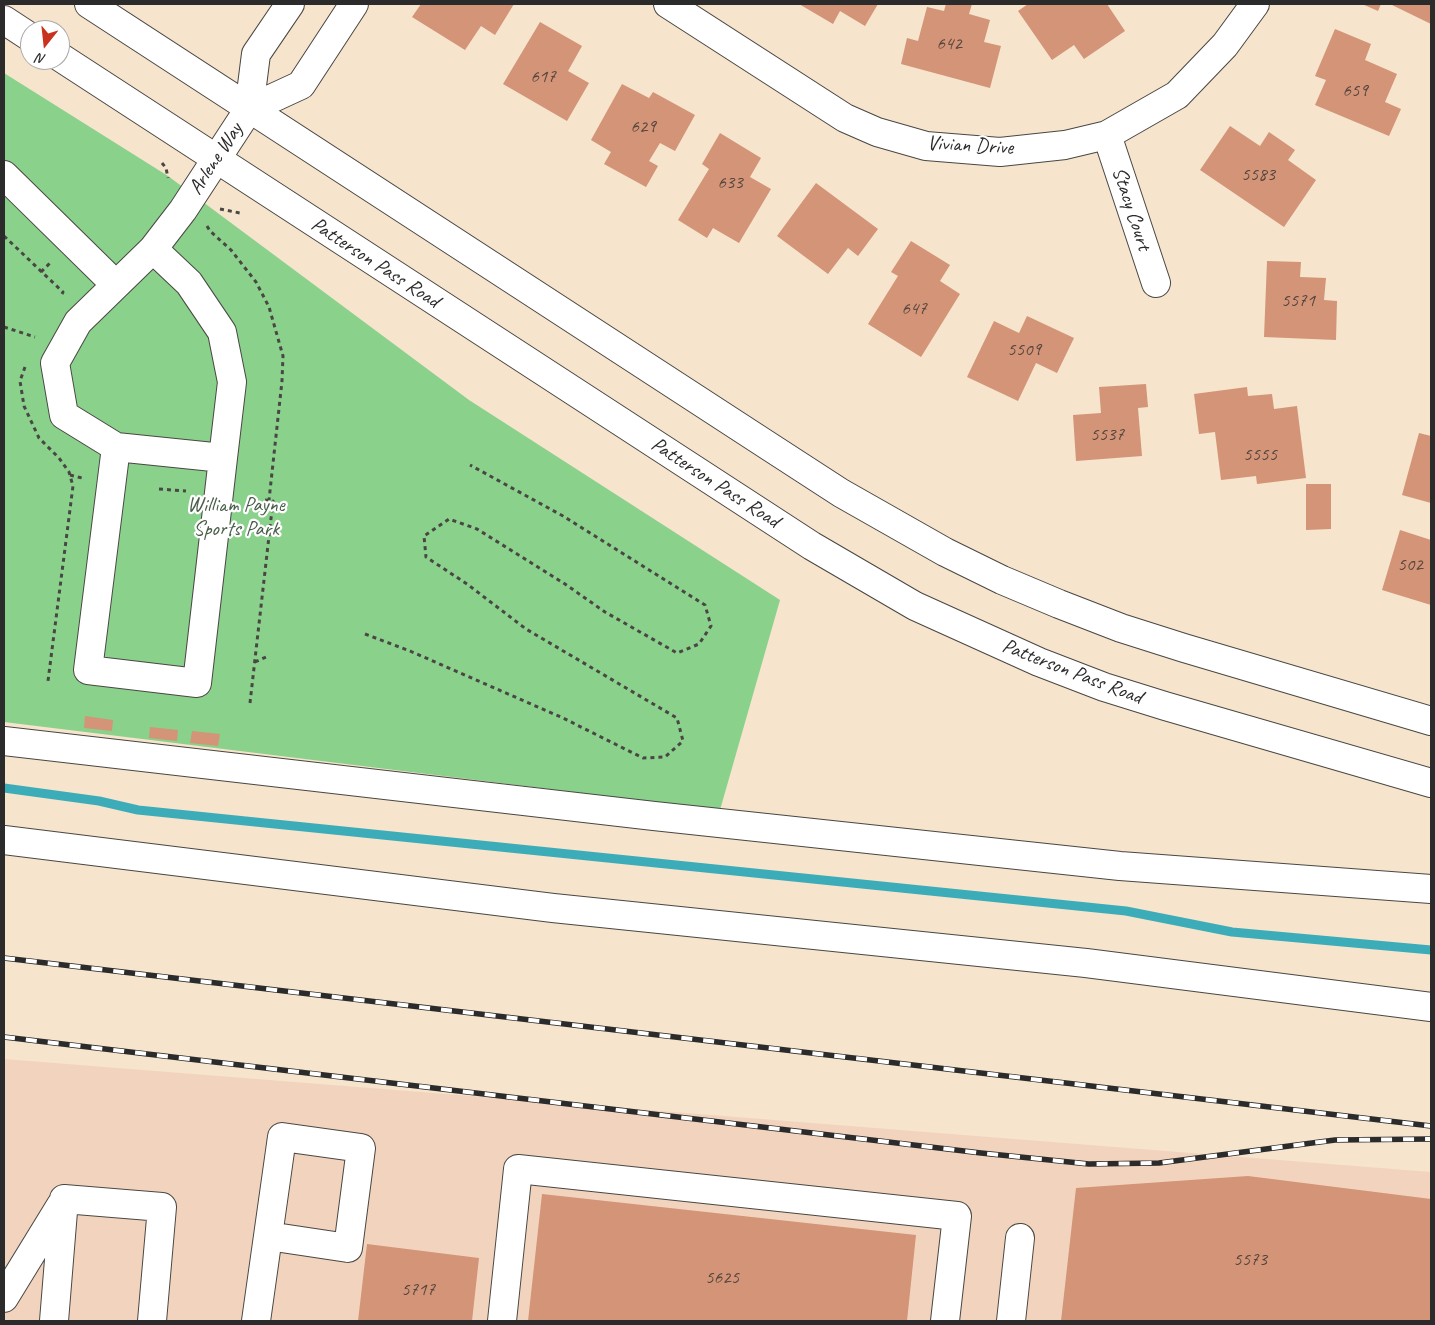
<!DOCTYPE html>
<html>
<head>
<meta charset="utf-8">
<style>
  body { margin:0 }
  #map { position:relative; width:1435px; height:1325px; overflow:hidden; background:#f6e4cc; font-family:Caveat,sans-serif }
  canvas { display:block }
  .frame { position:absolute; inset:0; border:5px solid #2b2b2b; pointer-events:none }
  .north { position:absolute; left:20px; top:20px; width:50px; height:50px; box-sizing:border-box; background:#fff; border:1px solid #aaa; border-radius:50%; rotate:196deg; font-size:14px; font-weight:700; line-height:20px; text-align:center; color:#2b2b2b }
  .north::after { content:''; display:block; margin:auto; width:18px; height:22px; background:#c8321e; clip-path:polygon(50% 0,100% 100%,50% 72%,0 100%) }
</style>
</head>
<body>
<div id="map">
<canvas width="1435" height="1325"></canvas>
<div class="frame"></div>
<div class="north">N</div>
</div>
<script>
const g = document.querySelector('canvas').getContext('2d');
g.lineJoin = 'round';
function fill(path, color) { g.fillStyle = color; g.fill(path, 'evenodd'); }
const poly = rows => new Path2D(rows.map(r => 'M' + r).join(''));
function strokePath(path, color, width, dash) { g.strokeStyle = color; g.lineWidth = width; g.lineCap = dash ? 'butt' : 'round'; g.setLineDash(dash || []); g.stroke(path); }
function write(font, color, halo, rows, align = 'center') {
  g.font = font + ' Caveat,sans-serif'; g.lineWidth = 4.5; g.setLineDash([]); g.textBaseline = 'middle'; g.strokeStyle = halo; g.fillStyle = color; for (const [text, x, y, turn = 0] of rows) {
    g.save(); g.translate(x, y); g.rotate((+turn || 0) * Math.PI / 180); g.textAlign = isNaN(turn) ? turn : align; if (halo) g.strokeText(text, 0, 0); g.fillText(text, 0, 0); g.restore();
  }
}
fill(poly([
  [4,1059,1431,1172,1431,1321,4,1321]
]), '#f2d4be');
fill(poly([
  [4,73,168,176,469,400,780,600,720,810,4,722]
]), '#8ad18c');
strokePath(poly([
  [4,788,99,801,138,810,1126,911,1232,932,1431,950]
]), '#3cacb8', 9);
fill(poly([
  [421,4,514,4,495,35,481,26,465,50,412,17],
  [799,4,878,4,865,26,840,11,833,24],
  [946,4,972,4,969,14,990,20,984,42,1001,46,990,88,901,64,907,38,918,41,927,7,944,11],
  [1028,4,1090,4,1091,5,1094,4,1107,4,1125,31,1084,59,1074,45,1052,60,1018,11],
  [1362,4,1381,4,1378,11],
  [1390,4,1431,4,1431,24],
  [540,22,582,46,568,71,589,83,567,121,503,84],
  [1335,29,1371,44,1365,60,1397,74,1385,102,1401,109,1389,136,1315,105,1326,80,1315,76],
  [622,84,649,98,653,92,695,115,675,151,660,143,649,161,658,166,646,187,604,164,611,152,591,140],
  [1230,126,1260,146,1269,132,1295,150,1288,160,1316,180,1284,227,1200,170],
  [720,133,761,158,750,177,771,189,739,243,713,228,707,238,678,220,709,169,702,164],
  [816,183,878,229,858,256,848,248,828,274,777,236],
  [911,241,950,265,940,281,960,294,921,357,868,324,898,276,891,272],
  [1267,261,1301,262,1300,277,1326,278,1324,300,1337,301,1336,340,1264,337],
  [1027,316,1074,338,1057,373,1036,363,1018,401,967,377,994,321,1019,333],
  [1146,384,1148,407,1138,408,1142,456,1076,461,1073,415,1101,413,1099,387],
  [1247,387,1248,396,1272,394,1274,409,1297,406,1306,478,1257,484,1256,476,1221,480,1215,432,1199,434,1194,394],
  [1419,433,1431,436,1431,503,1402,495],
  [1306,484,1331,484,1331,529,1306,530],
  [1400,530,1431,540,1431,605,1382,590],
  [85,716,113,720,112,731,84,728],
  [150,727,178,730,177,741,149,738],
  [192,731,220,734,218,746,190,743],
  [1248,1176,1431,1199,1431,1321,1061,1321,1076,1188],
  [542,1194,916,1235,907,1321,528,1321],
  [367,1244,479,1258,472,1321,358,1321]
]), '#d39477');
const minor = poly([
  [668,4,845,118,877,132,926,146,1000,152,1065,145,1107,135,1177,95,1225,45,1255,4],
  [249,109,301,85,354,4],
  [1107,135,1156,283],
  [4,175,116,285],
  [116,447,64,415,55,363,78,322,153,249],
  [223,458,116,447,88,670,197,683,223,458,232,382,222,332,189,283,153,249,183,210,249,109,256,54,290,4],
  [4,741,654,816,1120,866,1431,889],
  [4,840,553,908,1086,963,1431,1007],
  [4,1298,61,1205],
  [54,1321,64,1199,162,1207,152,1321],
  [256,1321,268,1236,282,1137,361,1148,348,1248,268,1236],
  [502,1321,518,1169,957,1216,945,1321],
  [1011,1321,1020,1238]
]);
const major = poly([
  [89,4,767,445,841,493,945,552,1002,580,1059,604,1121,628,1184,648,1431,721],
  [4,20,30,37],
  [60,57,812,546,915,606,1039,662,1104,687,1165,706,1431,783]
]);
strokePath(minor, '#494743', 30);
strokePath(major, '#494743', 30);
strokePath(poly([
  [162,163,166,168,168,178],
  [220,209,240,213],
  [207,226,210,231,231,250,256,282,269,307,283,356,282,381,269,500],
  [4,236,63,292,62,294],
  [41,272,51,262],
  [4,327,35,337],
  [25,367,20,381,24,406,39,438,59,458,69,472,73,486,48,681],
  [70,475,82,478],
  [159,489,186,491],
  [365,634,410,651,563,718,643,758,665,757,683,741,677,718,526,629,467,584,426,557,424,536,449,519,477,529,565,584,605,612,677,653,699,644,711,626,705,605,563,516,470,465],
  [255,662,266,657],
  [250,703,273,501,265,500]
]), '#494743', 3, [4, 4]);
strokePath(minor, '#fff', 28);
strokePath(major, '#fff', 28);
const rail = poly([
  [4,958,1431,1126],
  [4,1037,981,1153,1089,1164,1159,1163,1335,1140,1431,1139]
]);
strokePath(rail, '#2b2b2b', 5.5);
strokePath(rail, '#fff', 4, [11]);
write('19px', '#55453e', null, [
  ["642",949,44],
  ["617",543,77],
  ["659",1355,91],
  ["629",643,127],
  ["5583",1258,175],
  ["633",730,183],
  ["5571",1298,301],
  ["647",914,309],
  ["5509",1024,350],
  ["5537",1107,435],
  ["5555",1260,455],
  ["502",1410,565],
  ["5573",1250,1260],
  ["5625",722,1278],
  ["5717",418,1290]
]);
write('21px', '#2b2b2b', '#fff', [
  ["Vivian Drive",970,146,3],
  ["Arlene Way",216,159,-57],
  ["Stacy Court",1131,209,72],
  ["Patterson Pass Road",375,263,33],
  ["Patterson Pass Road",715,483,33],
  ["Patterson Pass Road",1072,672,21]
]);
write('21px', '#485d48', '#fff', [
  ["William Payne",236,505],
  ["Sports Park",236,529]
]);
</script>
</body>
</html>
